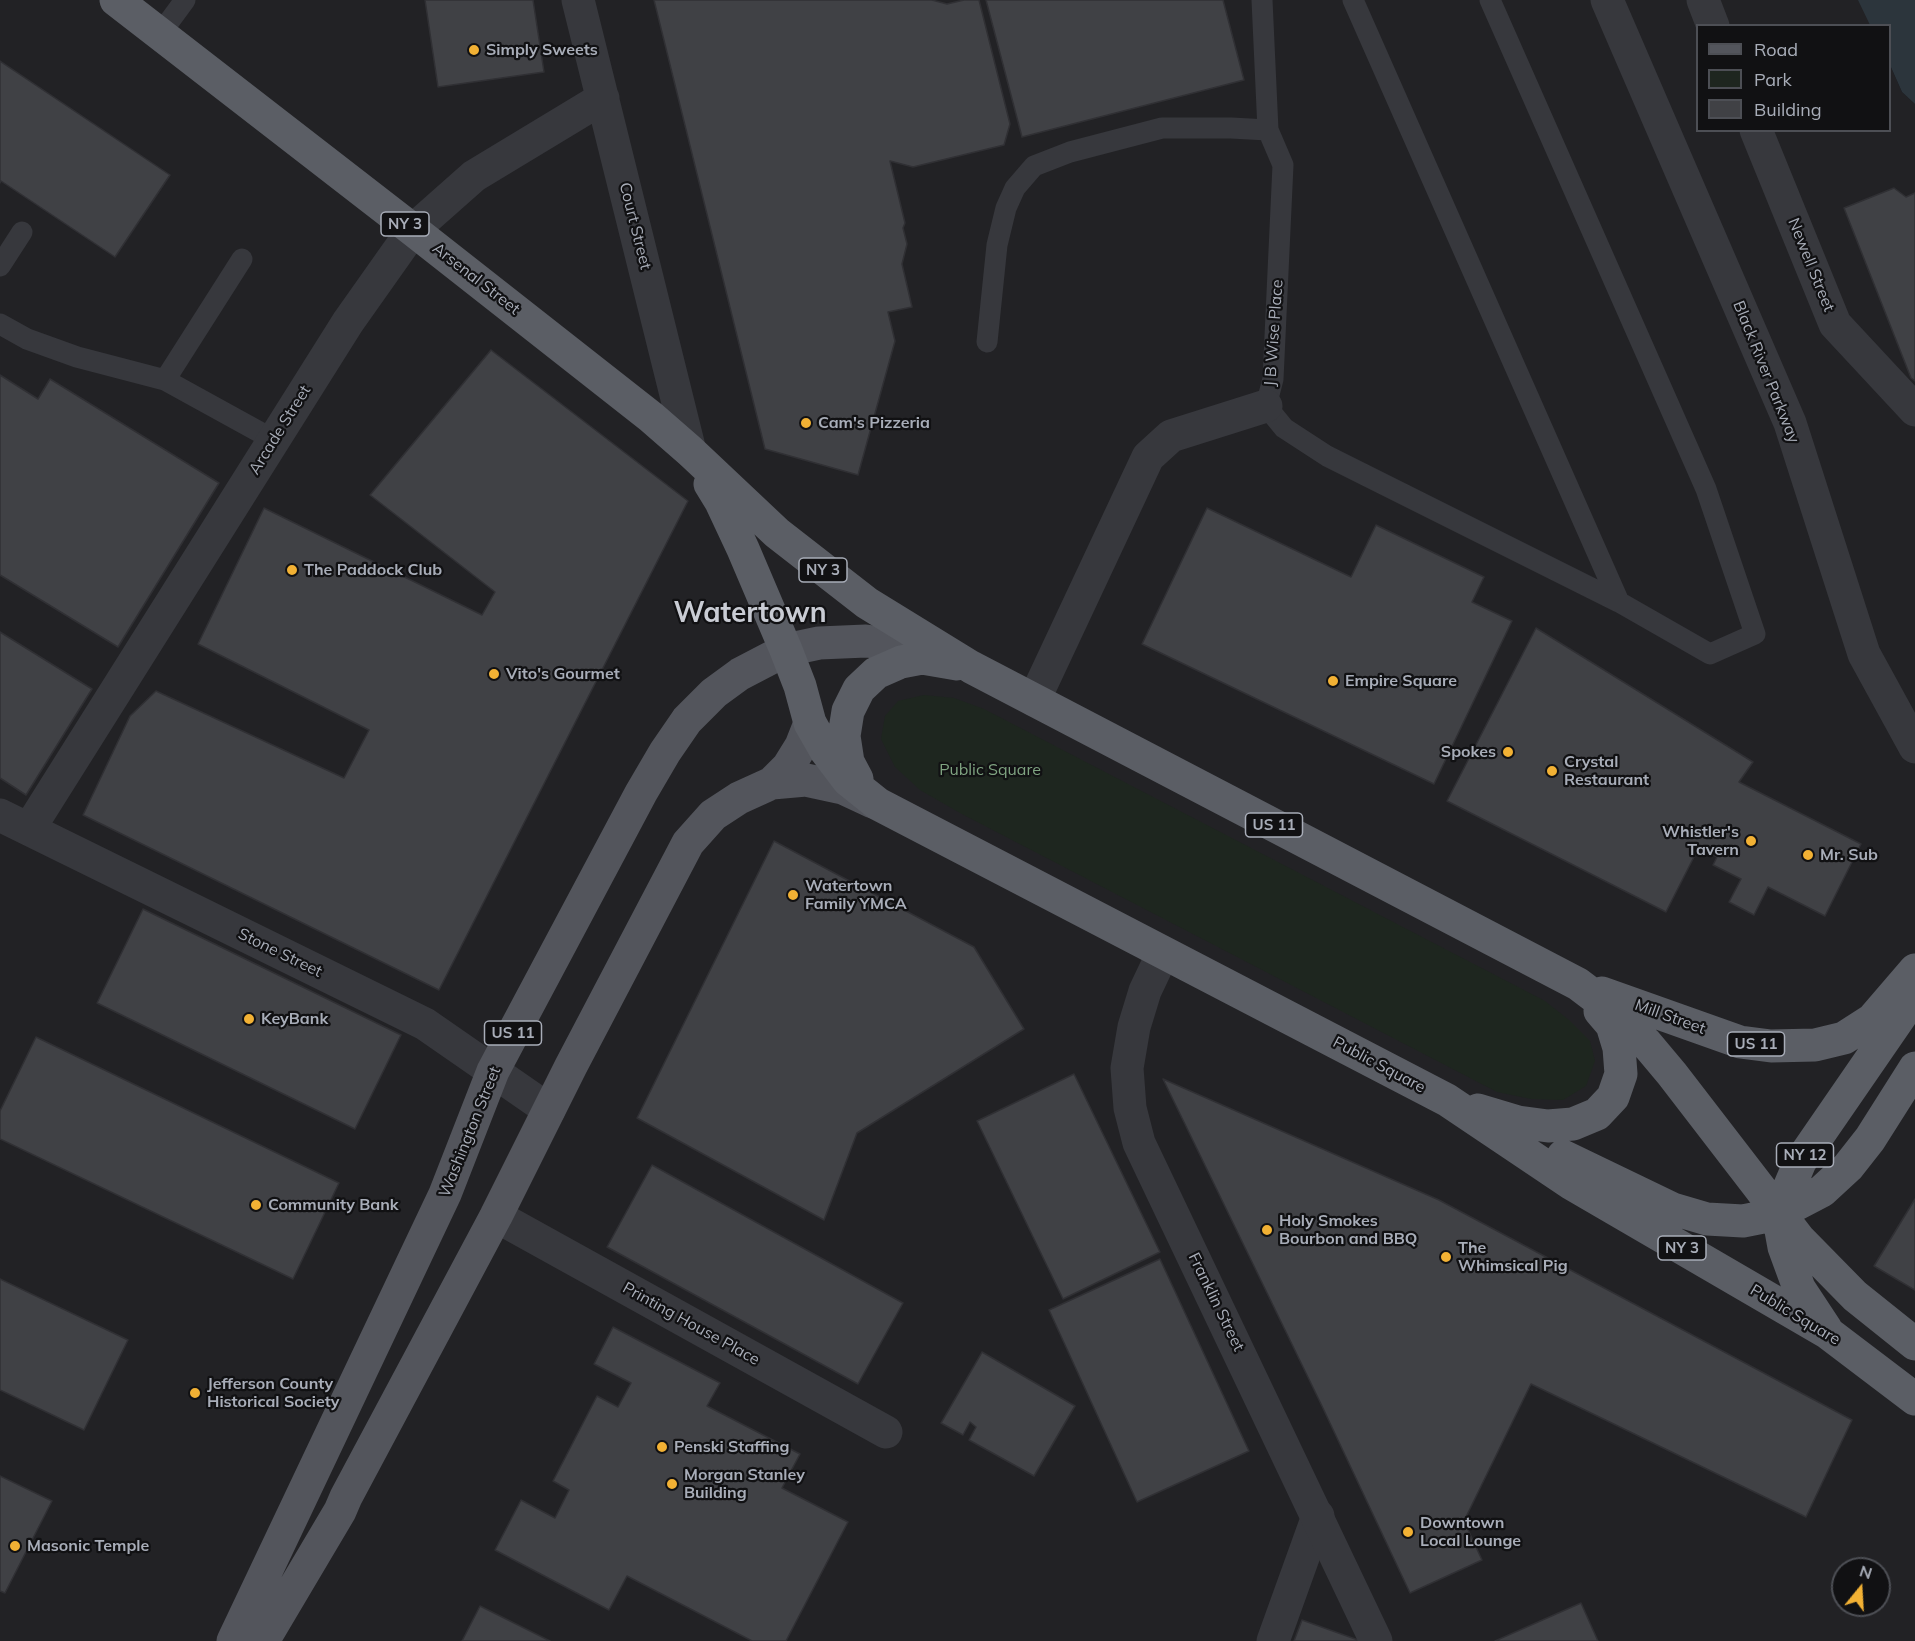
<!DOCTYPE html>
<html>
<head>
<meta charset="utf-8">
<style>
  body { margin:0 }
  #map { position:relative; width:1915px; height:1641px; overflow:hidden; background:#161618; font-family:Mulish,sans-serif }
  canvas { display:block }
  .legend { position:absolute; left:1696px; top:24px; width:195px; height:108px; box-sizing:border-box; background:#111113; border:2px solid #4d4f55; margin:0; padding:8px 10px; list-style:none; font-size:18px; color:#a8adb8 }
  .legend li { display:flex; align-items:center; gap:12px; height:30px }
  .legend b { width:30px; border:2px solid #4d4f55 }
  .north { position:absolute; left:1831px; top:1557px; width:60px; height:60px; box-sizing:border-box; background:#111113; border:2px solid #4d4f55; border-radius:50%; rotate:18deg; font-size:16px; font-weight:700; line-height:24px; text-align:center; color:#a8adb8 }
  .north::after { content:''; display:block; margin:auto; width:21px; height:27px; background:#f2b134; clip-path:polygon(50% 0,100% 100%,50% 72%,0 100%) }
</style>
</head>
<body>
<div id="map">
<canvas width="1915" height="1641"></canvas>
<ul class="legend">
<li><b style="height:8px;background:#53555c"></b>Road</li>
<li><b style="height:16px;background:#1e261f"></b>Park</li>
<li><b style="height:16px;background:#404145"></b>Building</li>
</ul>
<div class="north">N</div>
</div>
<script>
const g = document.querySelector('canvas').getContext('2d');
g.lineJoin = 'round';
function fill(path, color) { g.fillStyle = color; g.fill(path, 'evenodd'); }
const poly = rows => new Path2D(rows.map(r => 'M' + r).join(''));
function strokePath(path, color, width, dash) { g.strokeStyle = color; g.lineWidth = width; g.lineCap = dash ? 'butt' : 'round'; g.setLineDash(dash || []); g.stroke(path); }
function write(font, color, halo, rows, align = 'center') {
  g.font = font + ' Mulish,sans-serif'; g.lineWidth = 4.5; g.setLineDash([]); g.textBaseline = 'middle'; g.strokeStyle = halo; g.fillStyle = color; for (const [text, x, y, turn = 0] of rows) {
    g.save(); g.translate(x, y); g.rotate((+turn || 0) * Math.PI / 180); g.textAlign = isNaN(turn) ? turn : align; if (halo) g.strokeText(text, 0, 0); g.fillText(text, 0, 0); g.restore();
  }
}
fill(poly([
  [0,0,1859,0,1871,25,1698,26,1698,130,1890,130,1890,65,1902,92,1915,104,1915,1641,0,1641],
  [1843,1569,1879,1569,1879,1605,1843,1605]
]), '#222225');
fill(poly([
  [924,695,954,698,984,709,1545,1001,1569,1020,1590,1041,1595,1061,1586,1086,1563,1100,1531,1099,1497,1092,960,813,920,790,895,767,881,739,885,716,898,701]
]), '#1e261f');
fill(poly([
  [1858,0,1915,0,1915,104,1902,92,1890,65,1890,26,1870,25]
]), '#2c353c');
const building = poly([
  [425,0,533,0,544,72,438,87,425,0],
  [654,0,932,0,947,4,964,0,979,0,1010,124,1004,145,913,167,890,161,905,223,903,228,907,244,902,264,912,307,888,312,895,341,858,475,765,449,654,0],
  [986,0,1223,0,1244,80,1022,137,986,0],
  [0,61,170,175,115,257,1,181,0,183,0,61],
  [1894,188,1906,197,1915,193,1915,381,1911,378,1844,208,1894,188],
  [491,350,688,501,439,990,83,815,130,716,156,691,344,778,369,730,198,644,264,508,482,615,495,592,370,495,491,350],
  [0,375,38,399,50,379,219,483,118,647,0,575,0,375],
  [1207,508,1351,577,1376,525,1484,577,1472,602,1512,621,1434,784,1142,644,1207,508],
  [1536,628,1753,762,1739,782,1861,844,1825,916,1768,887,1754,915,1729,902,1741,879,1713,865,1717,857,1699,847,1666,912,1447,801,1536,628],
  [0,632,92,689,26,795,0,778,0,632],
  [774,841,974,947,1024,1029,857,1133,824,1220,637,1118,774,841],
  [143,909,401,1035,355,1129,97,1003,143,909],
  [36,1037,339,1183,293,1279,0,1139,0,1111,36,1037],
  [1074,1074,1160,1252,1063,1299,977,1121,1074,1074],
  [1163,1079,1439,1200,1852,1420,1806,1517,1531,1384,1464,1521,1482,1560,1410,1593,1321,1404,1163,1079],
  [652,1165,903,1303,858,1384,607,1247,652,1165],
  [1915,1199,1915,1290,1874,1266,1915,1199],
  [1160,1259,1249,1451,1137,1502,1049,1310,1160,1259],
  [0,1279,128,1340,84,1430,0,1390,0,1279],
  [613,1327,720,1383,707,1406,800,1454,782,1488,848,1522,786,1641,752,1641,627,1576,609,1610,495,1550,521,1500,555,1518,569,1490,553,1481,597,1396,618,1407,631,1383,594,1364,613,1327],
  [982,1352,1075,1406,1034,1476,969,1440,976,1427,970,1422,963,1435,941,1423,982,1352],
  [0,1476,52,1501,5,1593,0,1591,0,1476],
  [1581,1603,1598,1641,1495,1641,1581,1603],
  [480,1606,550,1641,462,1641,480,1606],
  [1302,1620,1358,1640,1358,1641,1294,1641,1302,1620]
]);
fill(building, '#404145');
strokePath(building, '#303034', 1.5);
strokePath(poly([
  [1262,0,1268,130,1283,165,1273,379,1266,406,1284,428,1327,456,1619,602,1710,654,1755,634,1706,489,1490,0],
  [1353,0,1619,602],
  [160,34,185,0],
  [242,259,165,380,274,440],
  [0,266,22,232],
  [0,324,27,339,77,357,165,380],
  [987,342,997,245,1006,208,1015,188,1034,166,1070,152,1162,128,1231,128,1268,130]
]), '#37383d', 21);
strokePath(poly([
  [578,0,690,451],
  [1607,0,1790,423,1864,654,1915,747],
  [1703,0,1713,26],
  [1756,130,1835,324,1915,410],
  [1034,700,1148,457,1171,436,1266,406],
  [0,815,425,1024,549,1110],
  [29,829,348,322,413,230,474,176,603,98],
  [496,1216,886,1432],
  [1273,1641,1318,1516]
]), '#37383d', 33);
strokePath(poly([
  [1163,953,1145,991,1134,1027,1127,1068,1130,1108,1139,1143,1376,1641]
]), '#37383d', 33);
strokePath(poly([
  [772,783,788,767,801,746,810,723],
  [233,1641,445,1194,493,1071,641,793,665,752,687,720,714,693,740,674,786,650,819,643,866,641,919,648,944,657],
  [263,1641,340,1511,346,1497,496,1216,571,1066,688,843,713,815,739,798,772,783,806,780,843,788,873,802]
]), '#53555c', 33);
strokePath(poly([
  [116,0,413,230,651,417,690,451,777,533,867,603,971,667,1578,984,1611,1009,1646,1043,1672,1074,1799,1239,1855,1296,1915,1344],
  [710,484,721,502,743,549,786,650,800,686,810,723,826,751,848,780,878,804,1447,1100,1572,1184,1828,1333,1915,1399],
  [857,779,848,762,844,736,848,711,859,689,876,673,901,662,922,658,957,664],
  [1602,993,1740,1042,1771,1046,1815,1045,1844,1038,1872,1020,1915,970],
  [1478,1110,1518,1122,1548,1126,1573,1124,1597,1114,1613,1097,1621,1074,1619,1048,1612,1025,1600,1011],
  [1563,1156,1673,1209,1707,1219,1743,1221,1778,1214,1822,1191,1848,1167,1870,1139,1915,1068],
  [1826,1329,1799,1288,1784,1247,1778,1214,1800,1162,1915,995]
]), '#5b5e65', 33);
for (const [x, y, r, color] of [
  [474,50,6,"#f2b134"],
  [806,423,6,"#f2b134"],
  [292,570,6,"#f2b134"],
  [494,674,6,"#f2b134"],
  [1333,681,6,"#f2b134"],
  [1508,752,6,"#f2b134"],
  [1552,771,6,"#f2b134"],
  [1751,841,6,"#f2b134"],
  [1808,855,6,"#f2b134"],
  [793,895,6,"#f2b134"],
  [249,1019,6,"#f2b134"],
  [256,1205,6,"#f2b134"],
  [1267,1230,6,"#f2b134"],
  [1446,1257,6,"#f2b134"],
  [195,1393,6,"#f2b134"],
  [662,1447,6,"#f2b134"],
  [672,1484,6,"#f2b134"],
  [1408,1532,6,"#f2b134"],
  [15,1546,6,"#f2b134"]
]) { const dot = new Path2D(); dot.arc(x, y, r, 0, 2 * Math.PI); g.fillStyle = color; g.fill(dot); strokePath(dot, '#111113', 2); }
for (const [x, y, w] of [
  [405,224,48],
  [823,570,48],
  [1274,825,57],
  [513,1033,57],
  [1756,1044,57],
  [1805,1155,57],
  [1682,1248,48]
]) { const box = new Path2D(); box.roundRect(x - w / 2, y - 12, w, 24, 4.5); g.fillStyle = '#111113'; g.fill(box); strokePath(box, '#a8adb8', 1.5); }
write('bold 15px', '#a8adb8', null, [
  ["NY 3",405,224],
  ["NY 3",823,570],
  ["US 11",1274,825],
  ["US 11",513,1033],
  ["US 11",1756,1044],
  ["NY 12",1805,1155],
  ["NY 3",1682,1248]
]);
write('bold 16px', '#a8adb8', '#111113', [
  ["Simply Sweets",486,50],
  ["Cam's Pizzeria",818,423],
  ["The Paddock Club",304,570],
  ["Vito's Gourmet",506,674],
  ["Empire Square",1345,681],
  ["Spokes",1496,752,"right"],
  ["Crystal",1564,762],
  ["Restaurant",1564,780],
  ["Whistler's",1739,832,"right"],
  ["Tavern",1739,850,"right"],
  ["Mr. Sub",1820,855],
  ["Watertown",805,886],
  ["Family YMCA",805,904],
  ["KeyBank",261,1019],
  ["Community Bank",268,1205],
  ["Holy Smokes",1279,1221],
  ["Bourbon and BBQ",1279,1239],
  ["The",1458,1248],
  ["Whimsical Pig",1458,1266],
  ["Jefferson County",207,1384],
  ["Historical Society",207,1402],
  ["Penski Staffing",674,1447],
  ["Morgan Stanley",684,1475],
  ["Building",684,1493],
  ["Downtown",1420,1523],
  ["Local Lounge",1420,1541],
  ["Masonic Temple",27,1546]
], 'left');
write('16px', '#a8adb8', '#111113', [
  ["Court Street",635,226,76],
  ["Newell Street",1811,265,68],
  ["Arsenal Street",476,279,38],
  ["J B Wise Place",1274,333,-86],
  ["Black River Parkway",1766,372,68],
  ["Arcade Street",280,430,-58],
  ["Stone Street",280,953,26],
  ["Mill Street",1670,1017,20],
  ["Public Square",1379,1065,28],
  ["Washington Street",470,1132,-68],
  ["Franklin Street",1216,1302,64],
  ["Public Square",1795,1315,31],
  ["Printing House Place",691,1324,29]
]);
write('16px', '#7fa381', '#111113', [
  ["Public Square",990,770]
]);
write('bold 28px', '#c9ccd4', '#111113', [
  ["Watertown",750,614]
]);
</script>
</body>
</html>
